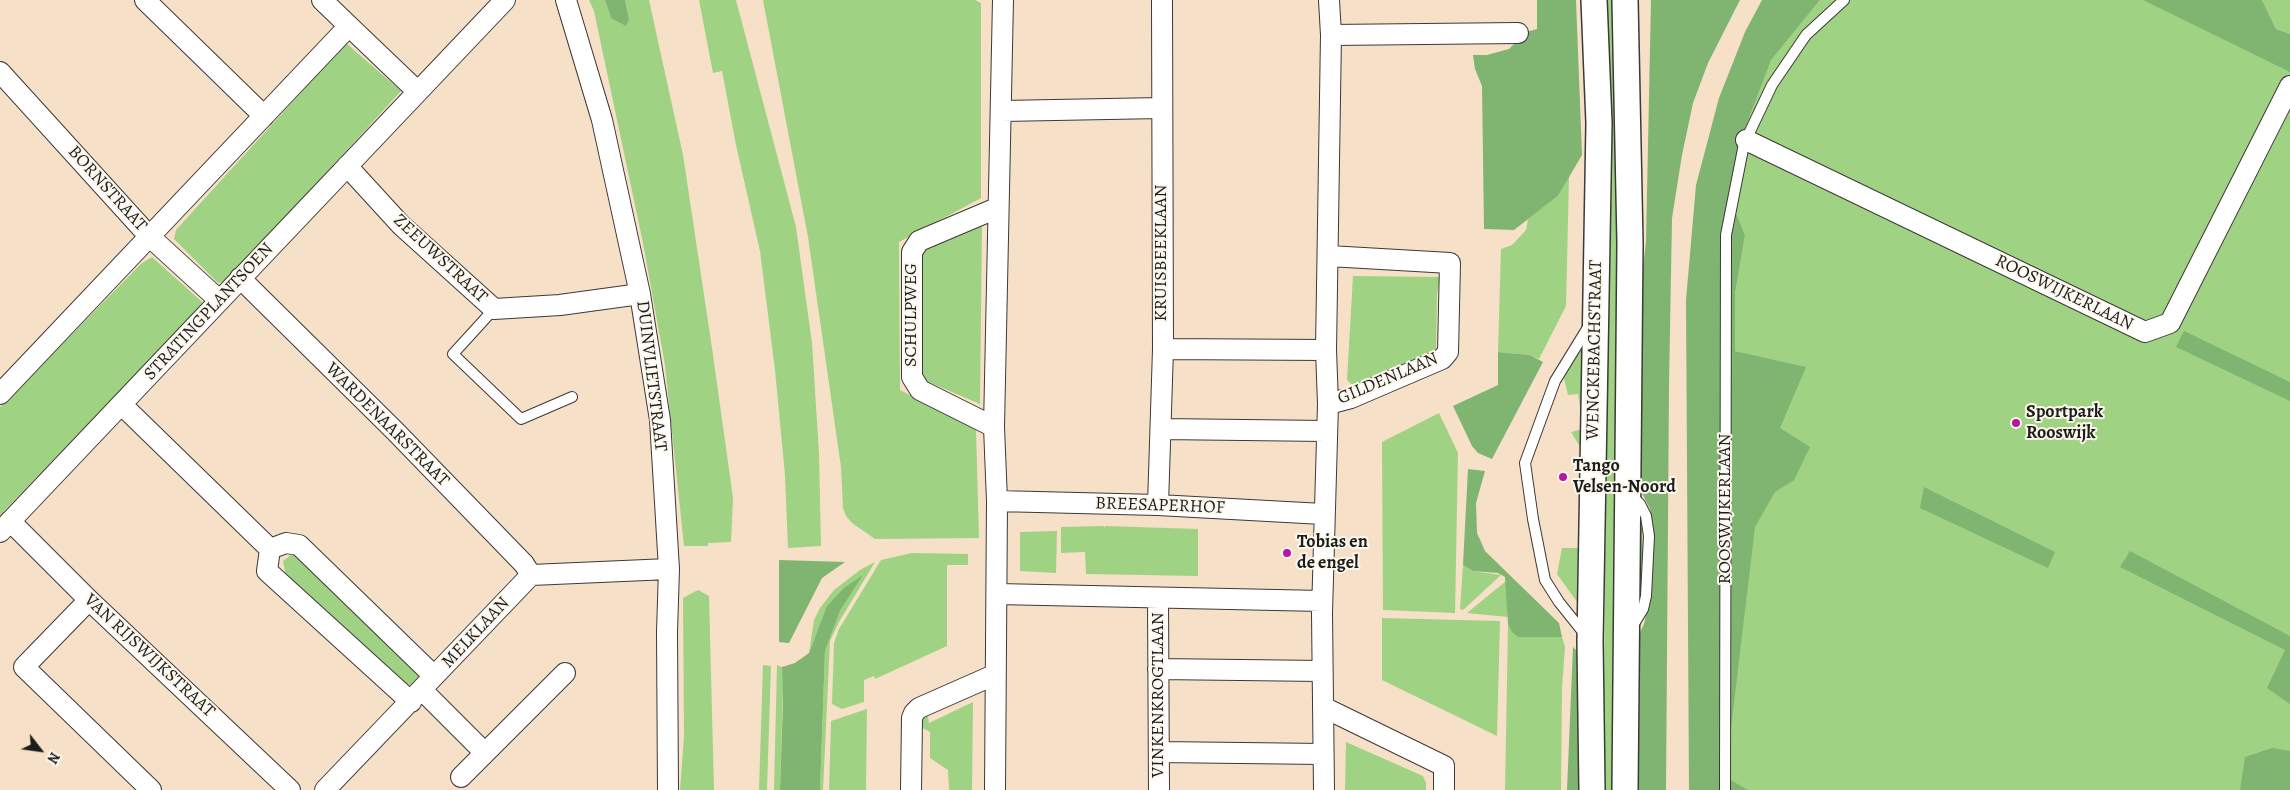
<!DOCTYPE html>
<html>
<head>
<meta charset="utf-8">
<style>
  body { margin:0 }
  #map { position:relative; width:2290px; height:790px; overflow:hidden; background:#f6e0c7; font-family:Alegreya,serif }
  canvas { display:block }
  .north { position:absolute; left:15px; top:725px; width:50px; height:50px; -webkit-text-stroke:4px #fbf7ec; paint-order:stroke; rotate:120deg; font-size:14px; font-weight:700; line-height:20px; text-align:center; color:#1c1c1c }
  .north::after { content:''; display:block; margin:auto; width:18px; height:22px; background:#1c1c1c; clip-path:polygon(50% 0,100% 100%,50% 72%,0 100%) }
</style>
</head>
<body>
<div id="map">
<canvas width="2290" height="790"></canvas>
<div class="north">N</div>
</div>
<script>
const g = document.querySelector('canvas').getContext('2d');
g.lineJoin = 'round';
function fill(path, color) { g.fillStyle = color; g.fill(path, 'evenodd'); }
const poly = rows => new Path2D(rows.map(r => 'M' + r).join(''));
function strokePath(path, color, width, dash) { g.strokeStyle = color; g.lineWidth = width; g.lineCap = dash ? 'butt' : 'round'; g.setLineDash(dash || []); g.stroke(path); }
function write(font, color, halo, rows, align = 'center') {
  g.font = font + ' Alegreya,serif'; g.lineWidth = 4; g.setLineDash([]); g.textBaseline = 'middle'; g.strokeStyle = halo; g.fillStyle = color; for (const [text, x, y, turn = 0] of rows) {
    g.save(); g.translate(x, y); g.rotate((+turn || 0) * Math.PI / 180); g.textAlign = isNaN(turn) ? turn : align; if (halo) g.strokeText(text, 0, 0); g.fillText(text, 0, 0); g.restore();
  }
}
fill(poly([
  [589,0,605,0,611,18,629,19,625,0,649,0,683,155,712,348,733,498,731,542,708,543,708,546,684,546,665,365,643,243,594,11],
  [699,0,736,0,796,227,812,343,819,453,821,546,788,548,785,475,775,370,760,251,736,145,722,71,713,73],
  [763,0,975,0,981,3,981,198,899,242,900,390,976,430,979,538,875,539,852,523,846,516,843,508,841,467,808,237],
  [1608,0,1618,0,1621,42,1614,790,1603,790,1609,163],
  [1820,0,2177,0,2290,53,2290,790,1730,790,1728,753,1743,353,1735,351,1735,294,1745,235,1732,203,1738,147,1771,59],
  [2262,0,2290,0,2290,34,2276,29],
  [346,43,401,91,227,281,218,283,174,239,176,230],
  [1569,177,1566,306,1539,359,1530,355,1498,352,1501,249,1512,245,1526,230,1528,219,1558,196],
  [982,224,980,404,919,378,921,251],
  [152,257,202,302,196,312,0,515,0,407,142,263],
  [1353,276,1440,277,1437,295,1436,353,1357,385,1351,384,1347,380],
  [1585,340,1587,458,1571,432,1583,429,1578,394,1568,395,1564,378],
  [1439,413,1458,453,1455,613,1383,610,1382,442],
  [1104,526,1104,528,1105,526,1198,529,1198,576,1086,574,1085,552,1061,553,1061,527],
  [1057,531,1056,573,1020,571,1020,532],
  [1562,548,1586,548,1580,606,1557,574],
  [912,553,968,554,968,565,947,565,947,646,875,679,874,676,864,680,864,702,842,709,832,704,834,643,839,629,881,560],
  [291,555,298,555,422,676,412,685,405,684,286,576,283,561],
  [875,562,839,622,830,641,823,790,820,790,825,651,840,611,862,576,815,637,809,653,814,620,820,608,834,590,860,570],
  [1463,565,1473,571,1501,575,1463,610,1460,609],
  [1506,581,1508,617,1467,613],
  [698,590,709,596,714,790,680,790,684,736,683,598],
  [1382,618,1500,621,1497,736,1382,680],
  [1508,624,1518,637,1562,637,1565,647,1562,688,1561,790,1505,790],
  [763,665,771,666,767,790,759,790],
  [777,665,782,667,783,687,780,790,774,790],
  [973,702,972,790,949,790,948,770,930,758,930,732,917,725,927,711,929,723],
  [867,709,866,790,829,790,831,721],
  [1346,742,1423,776,1426,783,1426,790,1345,790]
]), '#9fd383');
fill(poly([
  [605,0,625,0,629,19,626,26,611,18],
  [1537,0,1576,0,1582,155,1558,196,1514,230,1484,229,1482,86,1475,69,1473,55,1487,55,1509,49,1526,32,1537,29],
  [1651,0,1740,0,1708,63,1693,103,1682,155,1672,218,1669,386,1666,790,1634,790,1636,641,1644,624,1652,589,1653,530,1650,509,1639,487,1640,293,1646,242],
  [1762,0,1820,0,1771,60,1738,147,1732,203,1745,235,1735,294,1735,351,1806,367,1780,428,1810,447,1794,480,1775,492,1755,527,1728,753,1727,778,1748,790,1689,790,1686,300,1696,185,1719,98,1745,32],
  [2143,0,2262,0,2276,29,2290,34,2290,72],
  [2184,331,2290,382,2290,401,2176,347],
  [1498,352,1530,355,1543,362,1492,459,1478,453,1472,446,1453,406,1498,385],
  [1468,469,1485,471,1476,503,1477,533,1485,551,1559,623,1562,637,1518,637,1512,632,1508,624,1505,577,1498,573,1473,571,1463,565],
  [1924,487,2055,552,2048,568,1920,508],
  [1639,516,1642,529,1643,565,1641,590,1638,599],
  [2130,551,2290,636,2290,704,2267,688,2285,650,2120,567],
  [779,560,845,562,822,578,789,643,779,642],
  [863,575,840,611,825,651,820,790,780,790,783,701,782,667,795,663,809,653,827,606,844,588],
  [1573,647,1577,651,1580,767,1582,790,1567,790],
  [2272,748,2290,751,2290,790,2240,790,2245,757]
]), '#7fb571');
const service = poly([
  [494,309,453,354,521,419,572,397],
  [1631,495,1640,504,1646,516,1649,536,1646,596,1643,609,1632,627],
  [1587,637,1559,602,1545,580,1533,519,1525,463,1555,381,1590,324],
  [1725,790,1726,235,1744,144,1772,85,1806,35,1844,0]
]);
const minor = poly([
  [145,0,264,116],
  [322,0,349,26],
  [566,0,602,120,640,294,660,420,669,569,667,632,668,790],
  [1331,35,1518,33],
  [0,72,149,236,219,300],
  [1002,111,1161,108],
  [1746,140,2145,332,2170,323,2290,86],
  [347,166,401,225,494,309,560,305,640,294],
  [240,278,395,431,524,564,531,575],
  [1163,349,1326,350],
  [0,394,349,26,417,91],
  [1328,404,1351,398,1442,359,1448,352,1450,263,1329,256],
  [122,405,270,549],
  [994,427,920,390,912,377,912,252,919,241,997,208],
  [1161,429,1326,431],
  [997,501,1158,505,1323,514],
  [1158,505,1163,349,1162,0],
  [10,521,89,600,290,790],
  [0,532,505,0],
  [270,549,286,543,299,545,434,676],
  [270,549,267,571,411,702],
  [997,594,1322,601],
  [1158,599,1159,790],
  [89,600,24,667,151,790],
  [1158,669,1322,671],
  [422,690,485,753],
  [1323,707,1444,766,1444,790],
  [1159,752,1323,754],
  [461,777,565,673],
  [325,790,531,575,669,569],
  [911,790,912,718,914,713,919,708,994,675],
  [995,790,997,501,994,427,1003,0],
  [1324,790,1322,613,1328,404,1326,350,1331,35,1329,0]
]);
const tertiary = poly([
  [1592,790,1590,641,1599,123,1594,0],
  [1625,790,1630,243,1625,0]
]);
strokePath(service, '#3d3936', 12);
strokePath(minor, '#3d3936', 22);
strokePath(tertiary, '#3d3936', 28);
strokePath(service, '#fff', 10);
strokePath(minor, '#fff', 20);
strokePath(tertiary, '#fff', 25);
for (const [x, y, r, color] of [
  [2016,423,5,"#b5179e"],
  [1563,477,5,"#b5179e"],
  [1287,553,5,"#b5179e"]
]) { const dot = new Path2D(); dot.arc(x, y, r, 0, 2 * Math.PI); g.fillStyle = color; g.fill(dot); strokePath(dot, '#fbf7ec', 2); }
write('18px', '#1c1c1c', '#fbf7ec', [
  ["BORNSTRAAT",107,189,48],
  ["KRUISBEEKLAAN",1162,253,-90],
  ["ZEEUWSTRAAT",440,259,43],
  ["ROOSWIJKERLAAN",2064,293,26],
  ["STRATINGPLANTSOEN",209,312,-47],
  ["SCHULPWEG",912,315,-90],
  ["WENCKEBACHSTRAAT",1595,350,-89],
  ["DUINVLIETSTRAAT",651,376,83],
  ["GILDENLAAN",1388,379,-23],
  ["WARDENAARSTRAAT",387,425,45],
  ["BREESAPERHOF",1160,506,2],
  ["ROOSWIJKERLAAN",1726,509,-90],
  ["MELKLAAN",476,633,-47],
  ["VAN RIJSWIJKSTRAAT",149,656,43],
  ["VINKENKROGTLAAN",1159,695,-90]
]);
write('bold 18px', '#1c1c1c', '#fbf7ec', [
  ["Sportpark",2026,413],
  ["Rooswijk",2026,434],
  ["Tango",1573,467],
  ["Velsen-Noord",1573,488],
  ["Tobias en",1297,543],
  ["de engel",1297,564]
], 'left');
</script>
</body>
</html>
